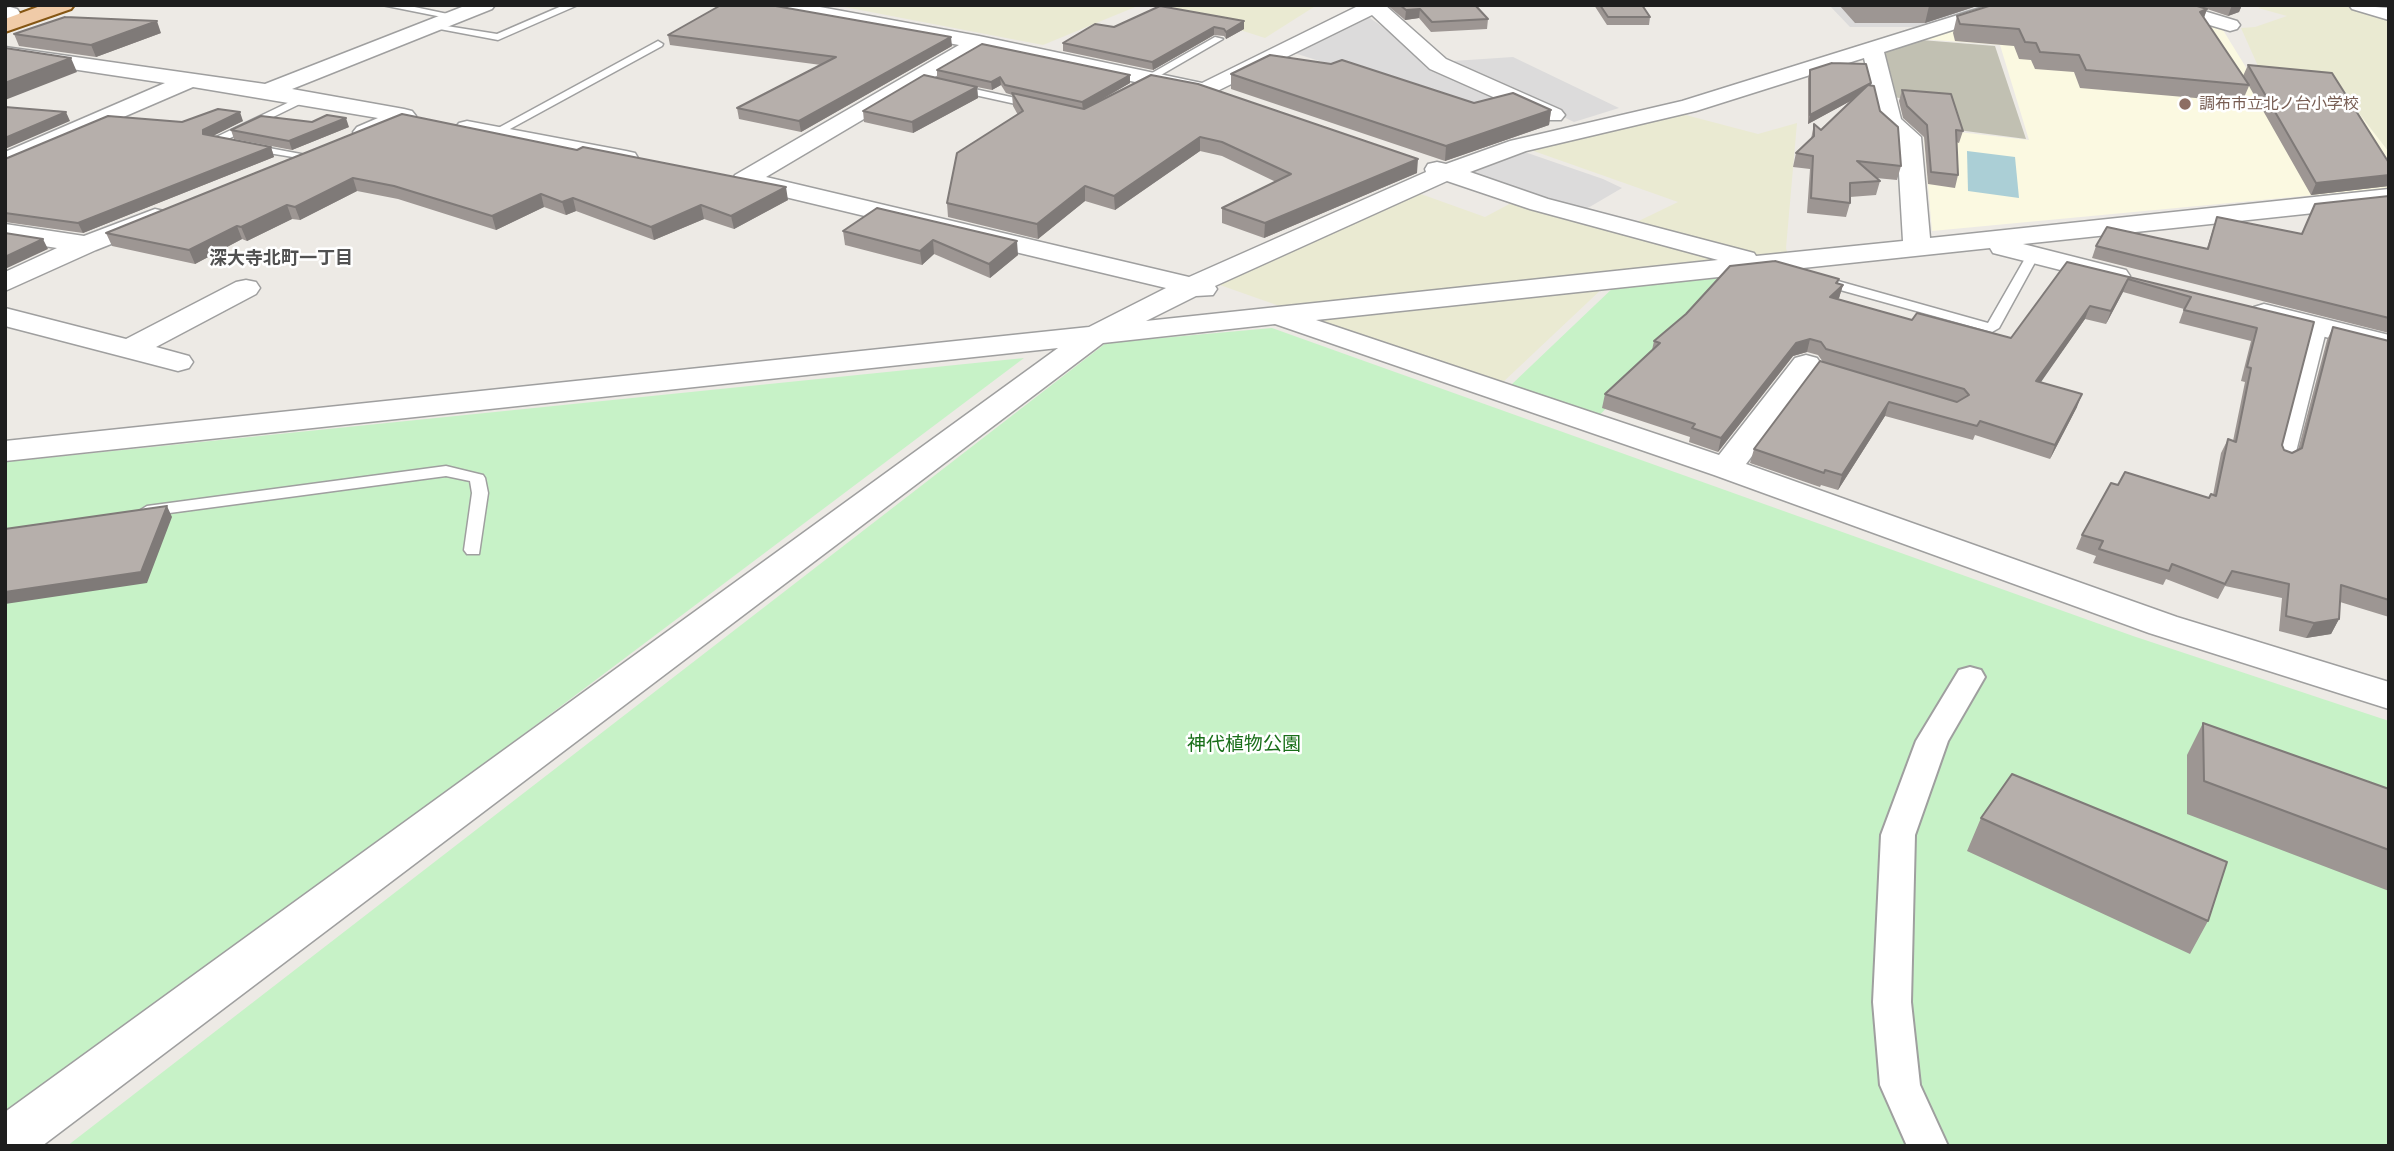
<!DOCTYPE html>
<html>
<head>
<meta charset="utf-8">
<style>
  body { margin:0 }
  #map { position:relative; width:2394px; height:1151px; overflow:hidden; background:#edeae5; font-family:Quicksand,sans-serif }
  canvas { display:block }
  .frame { position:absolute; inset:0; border:7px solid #1e1e1e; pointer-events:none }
</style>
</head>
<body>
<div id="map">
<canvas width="2394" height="1151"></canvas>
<div class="frame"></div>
</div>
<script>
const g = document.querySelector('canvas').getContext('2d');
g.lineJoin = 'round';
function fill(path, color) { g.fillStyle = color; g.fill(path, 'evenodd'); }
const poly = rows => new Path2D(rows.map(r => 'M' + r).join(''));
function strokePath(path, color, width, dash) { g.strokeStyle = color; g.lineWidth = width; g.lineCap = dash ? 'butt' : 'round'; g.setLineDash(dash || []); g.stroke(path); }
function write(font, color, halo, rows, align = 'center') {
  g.font = font + ' Quicksand,"Noto Sans JP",sans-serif'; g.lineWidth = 5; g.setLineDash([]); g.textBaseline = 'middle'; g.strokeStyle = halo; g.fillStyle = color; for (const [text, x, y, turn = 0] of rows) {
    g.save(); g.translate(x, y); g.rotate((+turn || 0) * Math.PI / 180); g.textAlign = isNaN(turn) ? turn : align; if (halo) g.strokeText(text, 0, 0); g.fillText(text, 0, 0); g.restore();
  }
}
fill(poly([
  [1829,5,1998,5,1921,27,1850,27],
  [1360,11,1438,66,1512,101,1481,108,1429,96,1288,51],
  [1513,57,1619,108,1574,122,1468,72,1453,61],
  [1516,149,1603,179,1622,188,1581,212,1461,170]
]), '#dcdbdb');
fill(poly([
  [2035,5,2189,19,2223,30,2250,74,2334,81,2389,152,2389,188,1932,231,1923,128,2029,140,2000,45,1909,38]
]), '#fbf9e1');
fill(poly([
  [1909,39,1995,46,2026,139,1958,130,1951,103,1890,97,1881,47]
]), '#c1c0b2');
fill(poly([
  [834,5,1140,5,1043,45],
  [1163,5,1317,5,1265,38],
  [2266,5,2352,5,2389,16,2389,152,2334,81,2262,75,2241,28,2255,27,2287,16,2258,8],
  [1678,113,1758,134,1797,123,1786,248,1789,258,1726,277,1605,286,1501,384,1217,284,1418,193,1485,217,1515,201,1618,231,1678,202,1528,149]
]), '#eaead2');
fill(poly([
  [1726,277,1599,416,1511,385,1616,285],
  [1272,328,2133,636,2389,721,2389,1146,67,1146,1106,343],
  [1024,358,5,1124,5,462]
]), '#c7f2c7');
fill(poly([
  [1967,151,2015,157,2019,198,1968,191]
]), '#abcfd6');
const service = poly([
  [382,5,405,5,462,17,457,20,382,5],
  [564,5,578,5,498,40,429,27,434,24,497,34,564,5],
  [1215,37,1223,39,1154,79,1145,77,1215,37],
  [658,41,663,44,662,46,499,135,489,133,658,41],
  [956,85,1034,102,1039,105,1034,108,952,90,951,88,956,85],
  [304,95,308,96,308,100,226,140,301,154,305,155,305,159,214,144,208,141,304,95],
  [2033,251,2039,255,1999,328,1992,332,1815,283,1813,280,1820,276,1988,323,2027,255,2033,251],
  [2320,323,2327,327,2294,460,2286,465,2280,463,2278,460,2313,327,2320,323],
  [446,466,483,475,485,478,488,493,479,554,467,554,464,550,472,493,470,481,446,476,147,516,139,511,147,506,446,466]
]);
const pedestrian = poly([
  [1970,667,1981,670,1985,677,1948,741,1915,835,1911,1002,1920,1085,1948,1146,1907,1146,1880,1085,1873,1002,1881,835,1916,741,1959,670,1970,667]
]);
const minor = poly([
  [467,5,495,5,492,9,292,89,404,109,412,111,416,116,412,121,373,137,357,137,353,132,357,127,378,118,193,87,5,168,5,152,165,83,5,59,5,47,265,84,467,5],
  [765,5,809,5,979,36,1202,83,1360,5,1385,5,1446,59,1561,110,1565,115,1561,120,1545,120,1430,69,1372,15,1205,97,982,49,766,177,1189,277,1426,172,1425,169,1428,164,1437,162,1446,164,1510,141,1682,101,1990,5,2021,5,2018,9,1884,52,1901,119,1921,137,1930,238,2389,189,2389,205,2023,244,2126,270,2130,276,2126,282,2116,284,1993,253,1990,248,1316,320,1719,455,1795,358,1806,355,1817,358,1821,364,1746,464,2177,617,2389,682,2389,709,2149,633,1714,475,1275,324,1103,343,42,1146,5,1146,5,1112,1058,348,5,461,5,441,1089,327,1166,288,735,185,732,180,735,175,959,45,775,11,765,5],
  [1864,58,1878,122,1897,139,1903,241,1756,256,1754,253,1548,199,1470,172,1526,151,1696,111,1864,58],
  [1447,181,1530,209,1718,260,1146,321,1196,296,1213,295,1217,289,1215,286,1447,181],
  [2152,5,2184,5,2237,21,2240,25,2237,29,2230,31,2155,9,2152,5],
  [2349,5,2389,8,2389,20,2352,9,2349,5],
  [10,7,17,9,20,13,17,17,5,20,5,8,10,7],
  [467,121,626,151,635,153,638,158,635,163,626,165,459,133,455,128,459,123,467,121],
  [155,209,164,211,168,217,164,223,96,250,5,291,5,272,57,248,5,240,5,224,84,236,155,209],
  [246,280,256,282,260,288,256,294,156,347,189,356,193,362,189,368,178,371,5,326,5,308,126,339,236,282,246,280],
  [2264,304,2389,335,2389,353,2254,319,2250,313,2254,307,2264,304]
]);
const primary = poly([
  [43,5,74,5,71,9,5,32,5,19,43,5]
]);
strokePath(service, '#9f9f9f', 3);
strokePath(pedestrian, '#9f9f9f', 4);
strokePath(minor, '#9f9f9f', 3);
strokePath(primary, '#855613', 4);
fill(service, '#fff');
fill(pedestrian, '#fff');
fill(minor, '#fff');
fill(primary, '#f0cba8');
fill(poly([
  [1387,5,1475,5,1488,19,1487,29,1431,32,1419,18,1405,20],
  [1594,5,1642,5,1650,17,1649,25,1607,25],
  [1839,5,1980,5,1925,23,1855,23],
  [1992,5,2242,5,2239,12,2228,16,2207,9,2204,18,2243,76,2248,65,2389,163,2389,186,2311,195,2249,86,2242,102,2080,88,2074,72,2035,69,2031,60,2019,59,2014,46,1955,41,1953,33,1957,16],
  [1160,6,1244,29,1226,39,1224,36,1214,35,1153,70,1063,51,1063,43,1114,27],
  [161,33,96,57,19,46,14,34],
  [668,35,952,46,801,132,739,119,737,108,821,65,670,45],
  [937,70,1130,75,1130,83,1089,107,1417,173,1264,238,1222,223,1222,208,1276,182,1222,156,1200,151,1115,210,1085,201,1038,239,948,217,947,203,1018,115,1013,106,1012,95,1006,93,1001,85,992,90,977,87,978,98,913,133,864,122,863,111,937,78],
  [1810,70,1870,86,1901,166,1897,180,1876,178,1880,181,1876,195,1850,197,1850,203,1846,217,1807,213,1810,169,1793,167,1796,153,1811,139,1814,124,1821,130,1852,100,1808,124,1808,78],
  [1231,74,1474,103,1551,110,1549,125,1445,161,1231,89],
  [1902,90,1963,131,1959,143,1956,142,1958,175,1955,188,1928,184,1924,137,1903,118,1899,101],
  [402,114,788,200,734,229,704,219,654,240,576,211,566,215,544,207,496,230,398,199,357,191,300,220,292,219,247,241,242,239,195,264,112,246,106,233],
  [243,121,212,136,271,147,274,157,83,233,5,222,5,159,182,122],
  [349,127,292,150,234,139,231,130],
  [2389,196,2389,333,2092,258,2096,246,2207,248,2217,217,2302,234],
  [877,208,1018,255,990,278,934,254,922,265,845,245,843,231],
  [2067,262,2314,322,2282,445,2284,450,2292,453,2298,450,2327,340,2333,327,2389,341,2389,617,2340,602,2339,619,2331,634,2306,638,2279,631,2282,598,2225,586,2218,599,2166,579,2163,585,2093,563,2096,556,2076,549,2082,535,2118,485,2209,498,2213,495,2221,453,2228,439,2233,441,2245,382,2241,381,2251,341,2179,323,2184,309,2123,292,2106,324,2085,319,2040,382,2077,407,2050,459,1975,435,1973,440,1885,416,1838,490,1821,485,1820,487,1750,463,1754,449,1823,362,1818,355,1807,352,1793,356,1718,452,1689,442,1690,437,1602,408,1605,394,1652,350,1654,341,1838,284,1843,285,1839,298,1838,299,1912,320,2011,338],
  [2203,723,2389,789,2389,891,2187,814,2187,755],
  [1981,818,2208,921,2190,954,1967,851]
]), '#9d9693');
fill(poly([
  [1933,5,1980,5,1925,23,1929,6],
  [2232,5,2242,5,2239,12,2228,16],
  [1420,9,1419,18,1405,20,1406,10],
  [2207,9,2201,25,2200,12],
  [157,21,161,33,96,57,91,45],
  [1244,21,1244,29,1226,39,1226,32],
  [1214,27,1214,35,1153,70,1152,62],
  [951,37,952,46,801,132,799,121],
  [71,58,77,72,5,100,5,83],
  [1130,75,1130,83,1083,110,1082,102],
  [1000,77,1001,85,992,90,991,82],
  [1871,83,1869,91,1808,124,1810,115],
  [977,87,978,98,913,133,912,122],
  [1551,110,1549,125,1445,161,1446,146],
  [66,112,70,121,5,149,5,138],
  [240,112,243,121,207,139,203,134,203,130],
  [346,118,349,127,292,150,289,141],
  [1200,137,1200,151,1115,210,1114,196],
  [271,147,274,157,83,233,78,223],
  [1418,159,1417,173,1264,238,1265,223],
  [2389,175,2389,186,2311,195,2316,183],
  [353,178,357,191,300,220,295,207],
  [1085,186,1085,201,1038,239,1037,224],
  [786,187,788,200,734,229,731,216],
  [541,194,544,207,496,230,492,216],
  [573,198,576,211,566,215,562,202],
  [287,205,292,219,247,241,241,227],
  [701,205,704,219,654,240,651,227],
  [237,226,242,239,195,264,189,250],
  [43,239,48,249,5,269,5,257],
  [933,240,934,254,922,265,920,251],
  [1017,241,1018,255,990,278,989,264],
  [1839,279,1836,291,1843,285,1839,298,1827,310,1830,297,1836,283],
  [2128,279,2123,292,2106,324,2111,311],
  [2090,306,2085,319,2032,395,2036,381],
  [1810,339,1807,352,1793,356,1718,452,1721,438,1796,343],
  [2082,394,2077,407,2050,459,2055,445],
  [1889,402,1885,416,1838,490,1842,475],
  [167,506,172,517,147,583,5,604,5,592],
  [2339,619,2331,634,2306,638,2314,623]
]), '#7f7a78');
const building = poly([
  [721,5,770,5,951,37,799,121,737,108,836,57,668,35,721,5],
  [1400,5,1475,5,1488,19,1432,22,1420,9,1406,10,1400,5],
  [1600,5,1642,5,1650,17,1608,17,1600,5],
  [1858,5,1933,5,1929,6,1859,6,1858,5],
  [1992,5,2194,5,2207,9,2200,12,2249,85,2086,70,2079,55,2040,52,2036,43,2025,42,2019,29,1960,24,1957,16,1992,5],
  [1160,6,1244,21,1226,32,1224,29,1214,27,1152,62,1063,43,1095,24,1114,27,1160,6],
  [65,17,157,21,91,45,14,34,65,17],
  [982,44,1130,75,1082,102,1005,85,1000,77,991,82,937,70,982,44],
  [5,48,71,58,5,83,5,48],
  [1270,55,1331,64,1342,60,1474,103,1513,93,1551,110,1446,146,1231,74,1270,55],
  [1832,63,1866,64,1871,83,1810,115,1810,70,1832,63],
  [2248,65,2332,73,2389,163,2389,175,2316,183,2248,65],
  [924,75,977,87,912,122,863,111,924,75],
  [1151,75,1198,84,1418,159,1265,223,1222,208,1291,174,1222,142,1200,137,1114,196,1085,186,1037,224,947,203,957,153,1023,111,1012,93,1084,109,1151,75],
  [1868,85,1874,86,1880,111,1898,127,1901,166,1857,161,1880,181,1850,183,1850,203,1811,198,1813,156,1796,153,1814,136,1814,124,1821,130,1868,85],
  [1902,90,1951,94,1963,131,1956,130,1958,175,1931,172,1927,125,1907,106,1902,90],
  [5,107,66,112,5,138,5,107],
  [218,109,240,112,203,130,203,134,271,147,78,223,5,213,5,159,108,116,182,122,218,109],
  [402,114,577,150,583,147,786,187,731,216,701,205,651,227,573,198,562,202,541,194,492,216,394,186,353,178,295,207,287,205,241,227,237,226,189,250,106,233,402,114],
  [327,115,346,118,289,141,231,130,261,116,312,122,327,115],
  [2389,196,2389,318,2096,246,2107,227,2208,249,2217,217,2302,234,2315,204,2389,196],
  [877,208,1017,241,989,264,933,240,920,251,843,231,877,208],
  [5,233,43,239,5,257,5,233],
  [1775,261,1839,279,1836,283,1843,285,1830,297,1912,320,1917,313,2011,338,2067,262,2314,322,2282,445,2284,450,2292,453,2302,448,2333,327,2389,341,2389,600,2341,585,2339,619,2314,623,2286,616,2289,584,2232,571,2225,584,2172,564,2169,571,2099,549,2103,541,2082,535,2111,483,2118,485,2125,472,2209,498,2211,494,2216,496,2228,439,2236,442,2251,368,2247,367,2257,328,2184,310,2191,297,2128,279,2111,311,2090,306,2036,381,2082,394,2055,445,1980,421,1977,426,1889,402,1842,475,1825,470,1824,473,1754,449,1820,361,1957,402,1969,395,1964,389,1826,349,1821,342,1810,339,1796,343,1721,438,1692,428,1695,424,1605,394,1660,343,1654,341,1686,314,1730,266,1775,261],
  [167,506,141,572,5,592,5,529,167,506],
  [2203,723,2389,789,2389,850,2204,781,2203,723],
  [2012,774,2227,862,2208,921,1981,818,2012,774]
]);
fill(building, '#b6afab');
strokePath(building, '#7f7a78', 2);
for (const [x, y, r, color] of [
  [2185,104,7,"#8d6e63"]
]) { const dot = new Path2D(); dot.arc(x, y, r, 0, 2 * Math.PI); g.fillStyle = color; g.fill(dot); strokePath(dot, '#fff', 2.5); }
write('16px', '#785e54', '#fff', [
  ["調布市立北ノ台小学校",2199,104]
], 'left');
write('bold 18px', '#515151', '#fff', [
  ["深大寺北町一丁目",281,259]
]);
write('19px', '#196e19', '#fff', [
  ["神代植物公園",1244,744]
]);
</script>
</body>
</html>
